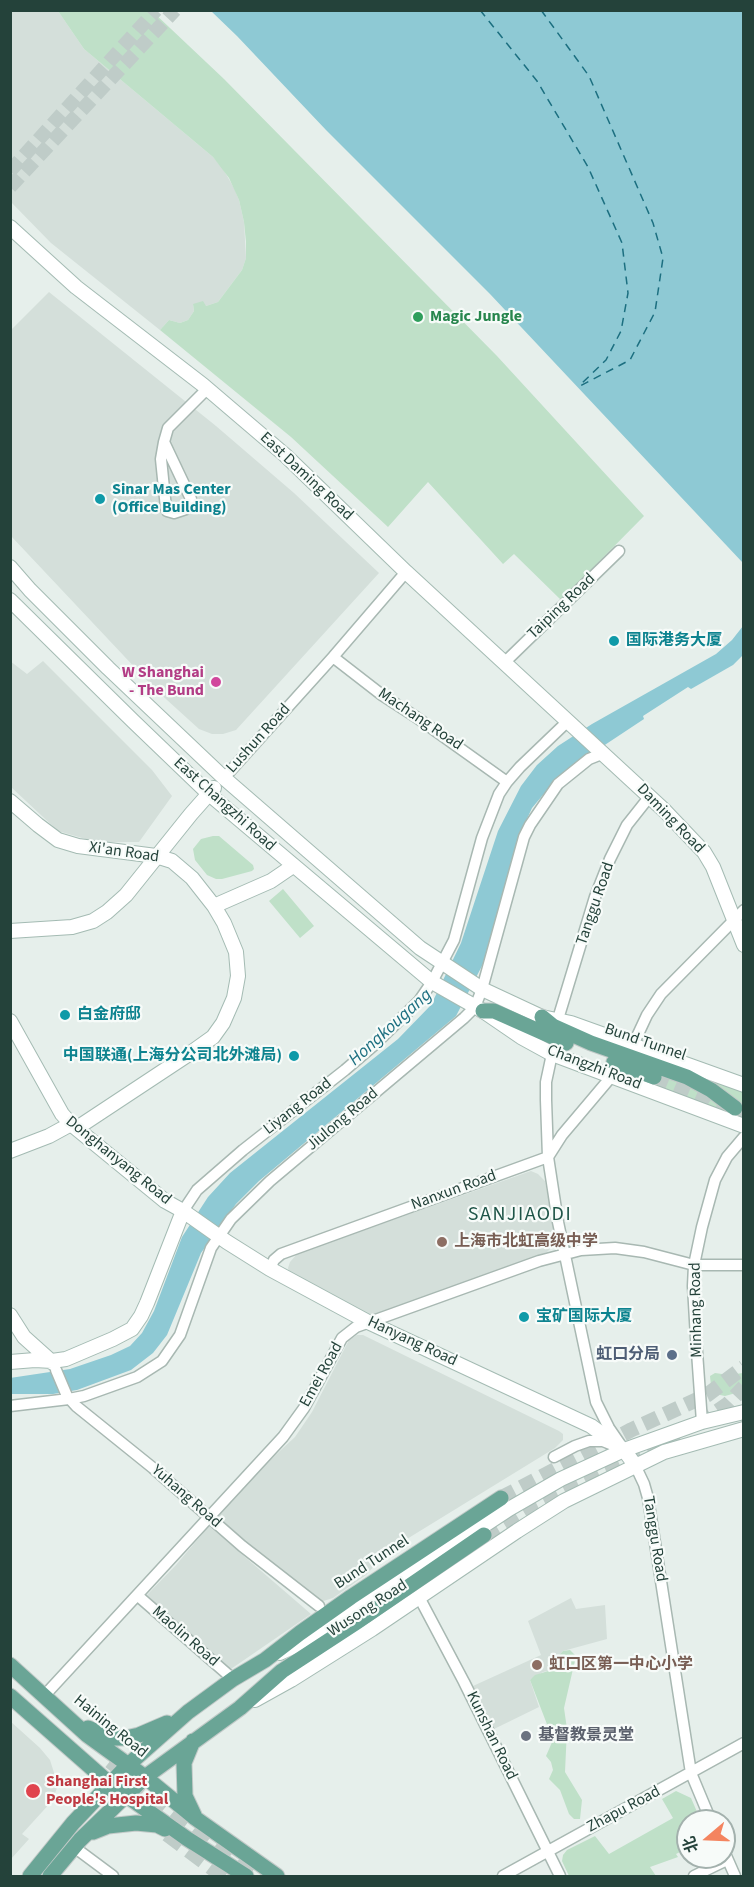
<!DOCTYPE html>
<html>
<head>
<meta charset="utf-8">
<style>
  body { margin:0 }
  #map { position:relative; width:754px; height:1887px; overflow:hidden; background:#e6efeb; font-family:"Source Sans 3","Noto Sans SC",sans-serif }
  canvas { display:block }
  .frame { position:absolute; inset:0; border:12px solid #24423a; pointer-events:none }
  .north { position:absolute; left:676px; top:1809px; width:60px; height:60px; box-sizing:border-box; background:#f7fbf9; border:2px solid #a3b1ad; border-radius:50%; rotate:251deg; font-size:16px; font-weight:700; line-height:24px; text-align:center; color:#24423a }
  .north::after { content:''; display:block; margin:auto; width:21px; height:27px; background:#f4845f; clip-path:polygon(50% 0,100% 100%,50% 72%,0 100%) }
</style>
</head>
<body>
<div id="map">
<canvas width="754" height="1887"></canvas>
<div class="frame"></div>
<div class="north">北</div>
</div>
<script>
const g = document.querySelector('canvas').getContext('2d');
g.lineJoin = 'round';
function fill(path, color) { g.fillStyle = color; g.fill(path, 'evenodd'); }
const poly = rows => new Path2D(rows.map(r => 'M' + r).join(''));
function strokePath(path, color, width, dash) { g.strokeStyle = color; g.lineWidth = width; g.lineCap = dash ? 'butt' : 'round'; g.setLineDash(dash || []); g.stroke(path); }
function write(font, color, halo, rows, align = 'center') {
  g.font = font + ' "Source Sans 3","Noto Sans SC",sans-serif'; g.lineWidth = 4.5; g.setLineDash([]); g.textBaseline = 'middle'; g.strokeStyle = halo; g.fillStyle = color; for (const [text, x, y, turn = 0] of rows) {
    g.save(); g.translate(x, y); g.rotate((+turn || 0) * Math.PI / 180); g.textAlign = isNaN(turn) ? turn : align; if (halo) g.strokeText(text, 0, 0); g.fillText(text, 0, 0); g.restore();
  }
}
fill(poly([
  [10,11,58,11,84,49,213,157,222,167,234,188,239,200,244,222,246,258,242,270,218,302,206,306,193,304,194,311,188,320,180,323,169,320,160,330,51,243,11,202],
  [49,292,216,426,294,493,379,573,236,730,223,734,212,734,199,729,156,690,11,536,11,330],
  [10,661,27,674,43,661,152,770,172,796,139,842,96,842,58,831,11,787],
  [531,1171,538,1174,545,1181,555,1237,553,1246,547,1252,369,1318,289,1273,288,1268,290,1262,297,1254],
  [357,1335,363,1335,559,1431,563,1434,563,1440,555,1448,389,1550,366,1575,333,1598,317,1603,218,1525,219,1517,221,1512,268,1462,295,1437,312,1412,349,1340],
  [209,1526,311,1614,228,1671,147,1595,176,1565],
  [571,1598,576,1609,605,1605,607,1639,563,1651,558,1656,555,1669,543,1672,530,1680,539,1707,494,1729,473,1686,541,1655,528,1621],
  [10,1721,40,1748,50,1760,56,1779,57,1788,52,1801,22,1834,29,1839,11,1859]
]), '#d4dfda');
fill(poly([
  [58,11,152,11,224,79,497,356,644,516,561,600,514,554,503,564,428,482,388,527,291,437,160,330,169,320,180,323,188,320,194,311,193,304,203,301,206,306,218,302,242,270,246,258,246,242,244,222,239,200,229,178,213,157,84,49],
  [213,836,219,836,253,865,254,869,252,871,222,879,216,879,207,875,195,860,193,849,201,839],
  [283,889,314,926,300,938,269,901],
  [656,1070,705,1081,701,1074,743,1092,743,1112,739,1117,674,1093,651,1081],
  [715,1373,729,1375,743,1373,743,1391,725,1396,715,1394,711,1386,710,1376],
  [570,1650,576,1656,564,1708,567,1729,565,1772,582,1800,580,1819,574,1819,569,1814,560,1790,549,1779,553,1770,551,1762,546,1756,553,1740,530,1680,535,1675,555,1669,558,1656,563,1651],
  [676,1791,691,1798,701,1821,688,1821,688,1848,676,1854,678,1857,650,1867,656,1876,569,1876,562,1861,563,1855,567,1850,595,1836,609,1854,673,1818,662,1799]
]), '#bfe0c8');
fill(poly([
  [211,11,743,11,743,563,490,294,326,130,237,36],
  [743,626,743,655,733,665,691,689,688,687,643,716,644,719,570,768,542,796,532,808,518,838,483,964,456,1016,259,1181,236,1204,201,1253,167,1335,153,1353,131,1370,77,1390,53,1394,11,1394,10,1378,70,1369,111,1355,130,1346,142,1333,154,1311,182,1237,208,1197,230,1173,398,1039,431,1005,461,943,498,831,521,786,537,765,558,746,592,724,716,654,732,640]
]), '#8ec9d4');
strokePath(poly([
  [480,10,537,81,588,167,622,243,628,293,621,331,606,360,580,385],
  [541,10,589,76,653,223,663,258,655,312,630,360,578,387]
]), '#1c6f80', 1.5, [8, 6]);
strokePath(poly([
  [10,171,156,10],
  [10,187,175,10]
]), '#bfccc8', 14, [14, 7]);
strokePath(poly([
  [654,1077,707,1099,744,1123],
  [699,1424,728,1404,744,1387],
  [501,1498,631,1430,707,1395,744,1367],
  [484,1535,524,1511,598,1474,679,1436]
]), '#bfccc8', 15, [15, 8]);
strokePath(poly([
  [111,1760,257,1876],
  [168,1833,225,1876]
]), '#bfccc8', 18, [18, 9]);
const street = poly([
  [164,442,191,499,190,504,186,509,174,513,167,511,166,508,161,459,164,442,168,428,207,389],
  [333,657,382,695,416,717,507,782],
  [504,663,619,551],
  [224,778,333,657,406,572],
  [558,1019,595,897,610,859,627,825,650,796],
  [633,1045,647,1015,661,994,744,910],
  [552,1054,546,1082,546,1100,548,1157,558,1222,596,1402,609,1428,620,1444],
  [183,1211,197,1190,243,1150,345,1070,373,1046,419,1001,432,982,454,940,482,838,499,794,507,782,520,767,568,721],
  [270,1269,274,1260,281,1254,548,1157,562,1135,611,1077],
  [56,1370,67,1396,76,1406,153,1468,242,1546,319,1606],
  [10,1406,69,1399,84,1396,137,1377,162,1361,180,1335,211,1248,231,1219,270,1181,464,1018,475,1007,482,989,524,837,530,825,558,784,589,759,604,753],
  [702,1422,696,1338,693,1286,694,1265,702,1227,715,1180,727,1157,744,1137],
  [554,1457,575,1446,589,1441,603,1441,613,1445],
  [635,1465,644,1484,648,1498,691,1773,711,1821],
  [137,1595,233,1679],
  [419,1597,464,1682,560,1876],
  [44,1696,283,1437,304,1408,342,1338,356,1327,539,1261,581,1250,615,1248,644,1252,694,1265,744,1265],
  [74,1847,113,1876],
  [724,1851,735,1876],
  [503,1876,744,1743],
  [694,1876,727,1860]
]);
const secondary = poly([
  [10,227,76,287,203,385,285,455,406,572,665,811,704,852,713,867,744,945],
  [10,567,30,590,108,668,224,778,420,948,482,989,542,1017,571,1023,744,1085],
  [10,600,133,721,209,794,432,982,483,1011,521,1037,552,1054,744,1126],
  [10,801,38,825,58,840,78,846,156,856,172,861,192,878,214,906,224,923,236,952,238,976,234,998,223,1023,213,1037,192,1052,77,1128],
  [214,906,271,881,293,866],
  [10,931,72,927,93,921,107,912,126,895,191,814,214,788],
  [10,1021,62,1114,71,1124,165,1201,183,1211,227,1242,270,1269,368,1322,591,1426,624,1450,635,1465],
  [10,1151,49,1136,71,1124],
  [10,1315,24,1337,53,1363],
  [10,1362,35,1360,52,1361,66,1359,113,1339,132,1329,141,1316,147,1303,183,1211],
  [280,1653,315,1637,509,1509,561,1479,624,1450,702,1422,744,1412],
  [255,1700,291,1680,372,1629,517,1531,564,1501,664,1452,744,1429]
]);
const primary = poly([
  [483,1011,494,1011,566,1043],
  [542,1017,553,1026,591,1043,687,1077,711,1090,735,1108],
  [614,1062,654,1077],
  [10,1665,87,1735,145,1777,195,1818,277,1876],
  [10,1696,110,1784,186,1838,246,1876],
  [88,1728,112,1738,126,1738,139,1735,167,1723],
  [193,1741,184,1763,185,1796,194,1815],
  [93,1832,108,1826,136,1823,157,1825,165,1829],
  [30,1876,73,1823,128,1765,188,1712,233,1679,265,1660,300,1633,351,1597,501,1498],
  [50,1876,80,1840,145,1777,240,1708,282,1671,357,1622,484,1535]
]);
strokePath(street, '#a8b8b2', 13);
strokePath(secondary, '#a4bbb3', 16);
strokePath(primary, '#c2cac8', 17);
strokePath(street, '#fff', 10);
strokePath(secondary, '#fff', 14);
strokePath(primary, '#6aa596', 15);
for (const [x, y, r, color] of [
  [418,317,6,"#2e9e5b"],
  [100,499,6,"#0f9aa8"],
  [614,641,6,"#0f9aa8"],
  [216,682,6,"#d1479c"],
  [65,1015,6,"#0f9aa8"],
  [294,1056,6,"#0f9aa8"],
  [442,1242,6,"#8d6e63"],
  [524,1317,6,"#0f9aa8"],
  [672,1355,6,"#5c6f8a"],
  [537,1665,6,"#8d6e63"],
  [526,1736,6,"#6b7280"],
  [33,1791,8,"#e0444e"]
]) { const dot = new Path2D(); dot.arc(x, y, r, 0, 2 * Math.PI); g.fillStyle = color; g.fill(dot); strokePath(dot, '#f7fbf9', 2); }
write('bold 16px', '#27864d', '#f7fbf9', [
  ["Magic Jungle",430,317]
], 'left');
write('16px', '#24423a', '#f7fbf9', [
  ["East Daming Road",306,477,43],
  ["Taiping Road",562,607,-44],
  ["Machang Road",420,720,34],
  ["Lushun Road",259,739,-48],
  ["East Changzhi Road",224,805,42],
  ["Daming Road",670,819,46],
  ["Xi'an Road",124,853,8],
  ["Tanggu Road",596,904,-71],
  ["Bund Tunnel",645,1043,19],
  ["Changzhi Road",594,1068,21],
  ["Liyang Road",298,1107,-38],
  ["Jiulong Road",343,1120,-40],
  ["Donghanyang Road",118,1161,39],
  ["Nanxun Road",454,1191,-20],
  ["Minhang Road",697,1310,-91],
  ["Hanyang Road",412,1342,25],
  ["Emei Road",322,1375,-61],
  ["Yuhang Road",186,1497,41],
  ["Tanggu Road",654,1539,81],
  ["Bund Tunnel",372,1563,-33],
  ["Wusong Road",368,1609,-33],
  ["Maolin Road",185,1637,41],
  ["Haining Road",110,1727,39],
  ["Kunshan Road",491,1736,64],
  ["Zhapu Road",624,1810,-28]
]);
write('bold 16px', '#0d838f', '#f7fbf9', [
  ["Sinar Mas Center",112,490],
  ["(Office Building)",112,508],
  ["国际港务大厦",626,641],
  ["白金府邸",77,1015],
  ["中国联通(上海分公司北外滩局)",282,1056,"right"],
  ["宝矿国际大厦",536,1317]
], 'left');
write('bold 16px', '#b23c85', '#f7fbf9', [
  ["W Shanghai",204,673],
  ["- The Bund",204,691]
], 'right');
write('bold 16px', '#785e54', '#f7fbf9', [
  ["上海市北虹高级中学",454,1242],
  ["虹口区第一中心小学",549,1665]
], 'left');
write('bold 16px', '#4e5e75', '#f7fbf9', [
  ["虹口分局",660,1355]
], 'right');
write('bold 16px', '#5b616d', '#f7fbf9', [
  ["基督教景灵堂",538,1736]
], 'left');
write('bold 16px', '#be3a42', '#f7fbf9', [
  ["Shanghai First",46,1782],
  ["People's Hospital",46,1800]
], 'left');
write('italic 18px', '#1c6f80', '#f7fbf9', [
  ["Hongkougang",391,1028,-42]
]);
g.letterSpacing = '1.5px';
write('20px', '#1f5548', '#f7fbf9', [
  ["SANJIAODI",520,1216]
]);
g.letterSpacing = '0px';
</script>
</body>
</html>
